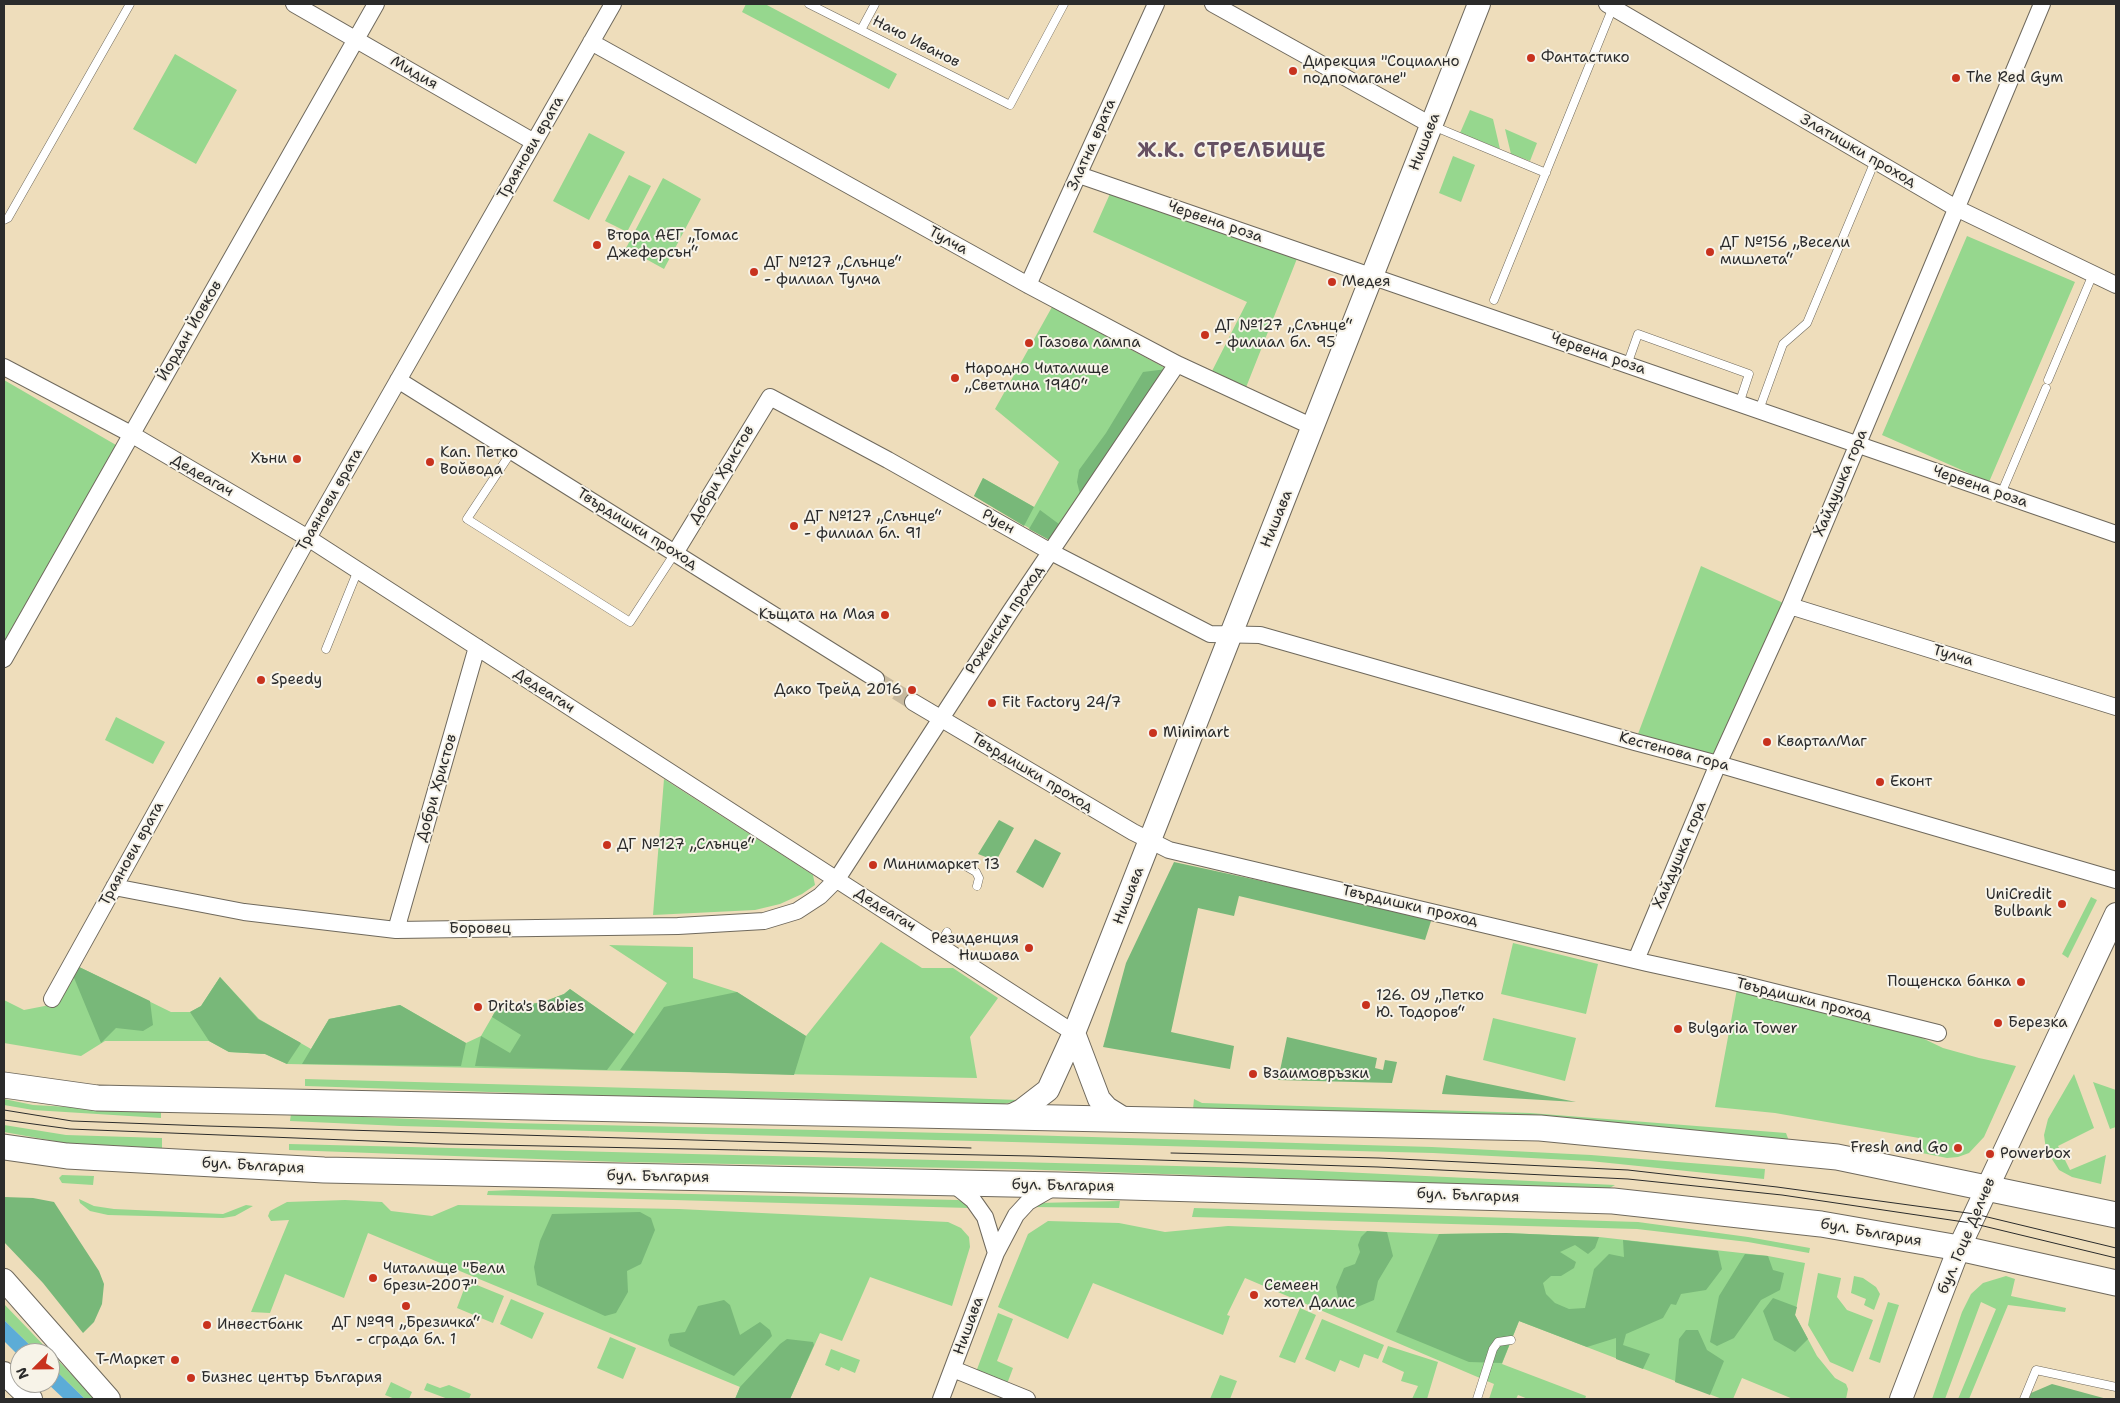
<!DOCTYPE html>
<html>
<head>
<meta charset="utf-8">
<style>
  body { margin:0 }
  #map { position:relative; width:2120px; height:1403px; overflow:hidden; background:#edb; font-family:"Shantell Sans",sans-serif }
  canvas { display:block }
  .frame { position:absolute; inset:0; border:5px solid #2b2b2b; pointer-events:none }
  .north { position:absolute; left:10px; top:1343px; width:50px; height:50px; box-sizing:border-box; background:#f7f3e8; border:1px solid #a5a39c; border-radius:50%; rotate:247deg; font-size:14px; font-weight:700; line-height:20px; text-align:center; color:#2b2b2b }
  .north::after { content:''; display:block; margin:auto; width:18px; height:22px; background:#c8321e; clip-path:polygon(50% 0,100% 100%,50% 72%,0 100%) }
</style>
</head>
<body>
<div id="map">
<canvas width="2120" height="1403"></canvas>
<div class="frame"></div>
<div class="north">N</div>
</div>
<script>
const g = document.querySelector('canvas').getContext('2d');
g.lineJoin = 'round';
function fill(path, color) { g.fillStyle = color; g.fill(path, 'evenodd'); }
const poly = rows => new Path2D(rows.map(r => 'M' + r).join(''));
function strokePath(path, color, width, dash) { g.strokeStyle = color; g.lineWidth = width; g.lineCap = dash ? 'butt' : 'round'; g.setLineDash(dash || []); g.stroke(path); }
function write(font, color, halo, rows, align = 'center') {
  g.font = font + ' "Shantell Sans",sans-serif'; g.lineWidth = 4; g.setLineDash([]); g.textBaseline = 'middle'; g.strokeStyle = halo; g.fillStyle = color; for (const [text, x, y, turn = 0] of rows) {
    g.save(); g.translate(x, y); g.rotate((+turn || 0) * Math.PI / 180); g.textAlign = isNaN(turn) ? turn : align; if (halo) g.strokeText(text, 0, 0); g.fillText(text, 0, 0); g.restore();
  }
}
fill(poly([
  [746,4,765,4,897,74,889,89,742,12],
  [175,54,237,90,196,164,133,129],
  [1470,110,1493,119,1500,149,1460,133],
  [1505,129,1537,143,1530,161,1511,154],
  [589,133,625,152,589,220,553,201],
  [1453,156,1475,165,1461,202,1439,193],
  [629,175,651,186,627,232,605,221],
  [663,178,701,199,664,269,626,248],
  [1113,187,1300,251,1243,395,1208,379,1247,302,1093,232],
  [1967,236,2075,282,1989,482,1882,435],
  [1052,307,1167,369,1053,542,974,496,983,478,1034,507,1059,462,995,409],
  [4,380,116,445,4,645],
  [1701,566,1790,606,1718,764,1635,742],
  [116,717,165,742,153,764,105,740],
  [664,779,807,871,813,875,815,885,802,894,780,904,755,910,653,915],
  [2091,897,2097,900,2068,958,2062,954],
  [881,942,922,968,953,968,998,998,970,1037,977,1078,287,1064,265,1054,229,1052,209,1041,105,1041,81,1056,4,1043,4,1000,24,1010,55,1004,75,965,171,1012,190,1012,201,1006,220,977,259,1019,311,1049,329,1019,400,1005,466,1043,481,1036,496,1010,543,1002,564,994,570,989,634,1034,667,983,609,945,693,947,693,978,737,992,806,1036],
  [1513,943,1598,964,1586,1014,1501,994],
  [1737,989,1918,1036,1943,1048,1979,1058,2016,1066,1984,1137,1969,1153,1958,1157,1947,1158,1917,1152,1919,1138,1775,1113,1715,1107],
  [1493,1018,1576,1038,1565,1081,1483,1060],
  [2074,1074,2094,1128,2058,1146,2070,1170,2106,1155,2101,1184,2072,1177,2059,1170,2046,1150,2044,1135,2048,1119],
  [305,1079,818,1093,1019,1100,993,1107,819,1099,644,1097,305,1086],
  [2093,1082,2116,1090,2116,1127,2110,1129],
  [4,1099,33,1105,161,1112,161,1118,33,1110,4,1105],
  [1194,1099,1202,1103,1530,1113,1786,1133,1789,1141,1730,1134,1530,1121,1193,1109],
  [291,1114,509,1123,990,1134,1432,1147,1591,1155,1765,1169,1764,1179,1590,1161,1433,1153,400,1126,290,1121],
  [4,1125,66,1135,162,1138,162,1148,65,1143,4,1132],
  [289,1144,1257,1168,1615,1185,1608,1189,1015,1169,620,1162,289,1150],
  [62,1175,94,1176,93,1185,62,1183,59,1178],
  [514,1190,958,1200,966,1203,970,1208,487,1195,488,1191],
  [79,1199,94,1206,114,1209,223,1214,246,1205,253,1206,235,1216,223,1218,108,1215,90,1211,80,1203],
  [345,1200,382,1202,391,1211,432,1216,458,1205,679,1209,948,1222,961,1228,969,1237,970,1247,952,1306,870,1277,842,1341,820,1333,790,1399,735,1399,740,1387,368,1233,344,1298,285,1274,270,1313,251,1312,289,1220,271,1221,268,1216,270,1211,287,1202],
  [1120,1201,1119,1208,1031,1207,1038,1203],
  [1194,1208,1638,1222,1748,1237,1810,1248,1809,1253,1748,1242,1637,1229,1192,1217],
  [1048,1221,1119,1223,1165,1232,1228,1226,1439,1234,1506,1233,1599,1237,1768,1256,1805,1263,1795,1315,1817,1356,1835,1378,1846,1384,1848,1389,1846,1399,1793,1399,1742,1378,1733,1399,1722,1399,1519,1321,1502,1364,1586,1396,1585,1399,1528,1399,1518,1395,1516,1399,1489,1399,1494,1384,1245,1278,1227,1315,1230,1316,1223,1335,1093,1283,1068,1339,998,1307,1028,1234],
  [1818,1273,1841,1278,1837,1297,1847,1310,1873,1320,1853,1372,1830,1362,1808,1325],
  [1854,1276,1863,1278,1876,1287,1880,1294,1874,1310,1864,1305,1866,1299,1851,1293],
  [2006,1276,2015,1279,2011,1296,2066,1308,2065,1312,2008,1305,1969,1399,1958,1399,1996,1309,1981,1302,1945,1399,1932,1399,1962,1312,1971,1294,1983,1283],
  [467,1281,504,1296,493,1323,457,1308],
  [511,1299,544,1313,532,1339,500,1324],
  [1888,1302,1899,1305,1880,1363,1869,1359],
  [4,1304,31,1332,95,1399,85,1399,50,1365,50,1353,38,1353,4,1320],
  [1300,1308,1316,1315,1295,1363,1279,1357],
  [998,1313,1013,1319,997,1361,1013,1368,1007,1384,976,1372],
  [1322,1319,1384,1345,1378,1359,1364,1354,1359,1368,1340,1360,1335,1372,1305,1359],
  [610,1337,636,1348,623,1379,597,1368],
  [1388,1346,1438,1362,1427,1399,1412,1399,1418,1386,1401,1381,1404,1372,1382,1362],
  [831,1349,860,1360,855,1373,841,1367,839,1371,825,1365],
  [1220,1375,1237,1381,1230,1399,1210,1399],
  [391,1382,412,1392,409,1399,395,1399,385,1395],
  [427,1383,440,1388,449,1385,471,1394,469,1399,448,1399,424,1390]
]), '#96d78e');
fill(poly([
  [1167,369,1081,498,1077,482,1079,470,1106,433,1143,372],
  [983,478,1034,507,1024,526,974,496],
  [1040,510,1063,527,1053,542,1029,529],
  [999,820,1014,828,996,861,978,854],
  [1035,839,1061,853,1043,888,1016,872],
  [1174,862,1432,918,1425,940,1239,896,1234,916,1198,908,1171,1032,1234,1046,1230,1069,1103,1047,1126,963],
  [75,965,150,1001,153,1025,143,1031,116,1028,101,1043,72,973],
  [220,977,258,1019,301,1043,287,1064,265,1054,229,1052,209,1041,190,1012,201,1006],
  [570,989,634,1034,607,1070,475,1066,481,1036,510,1053,521,1035,492,1017,496,1010,543,1002,564,994],
  [737,992,806,1036,794,1075,620,1070,664,1007],
  [400,1005,466,1043,461,1066,302,1064,329,1019],
  [1287,1037,1377,1058,1375,1068,1383,1070,1385,1060,1397,1062,1392,1083,1278,1080],
  [1446,1075,1459,1078,1576,1102,1442,1094],
  [4,1197,33,1198,54,1202,99,1271,104,1284,102,1304,94,1322,83,1333,43,1283,4,1242],
  [640,1212,651,1218,655,1230,641,1264,627,1271,628,1292,616,1313,605,1316,537,1285,534,1267,540,1241,552,1214],
  [1367,1231,1387,1232,1393,1256,1378,1281,1374,1300,1355,1308,1338,1297,1336,1287,1344,1268,1355,1264,1360,1252,1358,1245,1361,1237],
  [1506,1233,1599,1237,1595,1248,1588,1254,1575,1245,1560,1252,1576,1262,1574,1268,1561,1276,1551,1276,1543,1283,1546,1294,1555,1303,1569,1309,1585,1308,1594,1269,1609,1254,1624,1257,1623,1240,1718,1251,1722,1269,1706,1290,1681,1294,1676,1305,1671,1304,1663,1318,1626,1334,1623,1345,1650,1354,1643,1369,1616,1359,1616,1338,1587,1347,1519,1321,1502,1363,1469,1362,1396,1332,1439,1234],
  [1745,1254,1768,1256,1773,1270,1784,1273,1780,1290,1761,1300,1734,1338,1717,1346,1710,1342,1719,1296],
  [1773,1298,1797,1307,1795,1315,1808,1339,1795,1352,1774,1340,1763,1311],
  [724,1300,730,1305,740,1335,760,1322,770,1330,772,1336,734,1376,670,1346,668,1340,670,1334,685,1332,698,1306],
  [1686,1330,1698,1330,1707,1350,1724,1361,1710,1395,1675,1382,1679,1339],
  [787,1339,813,1342,814,1345,790,1399,735,1399,740,1387,780,1344],
  [2052,1384,2107,1399,2029,1399,2031,1393]
]), '#78b879');
fill(poly([
  [4,1320,38,1353,20,1353,20,1357,4,1341],
  [50,1365,85,1399,64,1399,47,1383,50,1383]
]), '#5cacd7');
strokePath(poly([
  [876,679,913,702]
]), '#c7b99e', 16, [16, 8]);
const lane = poly([
  [809,4,1010,105,1064,4],
  [861,30,875,4],
  [1433,126,1546,173],
  [4,220,8,218,130,4],
  [1494,300,1613,7],
  [1627,365,1638,334,1749,374,1739,404],
  [2048,380,2093,274],
  [1759,410,1783,344,1807,323,1875,161],
  [512,451,467,519,630,622,675,553],
  [2001,494,2046,388],
  [326,649,358,570],
  [964,865,976,872,979,878,977,886],
  [940,944,947,932],
  [1477,1399,1493,1349,1498,1342,1511,1340],
  [2024,1399,2036,1370,2116,1387]
]);
const street = poly([
  [294,4,534,142],
  [1213,4,1431,125],
  [1607,4,1956,208,2116,285],
  [591,42,1028,285,1177,364,1313,427],
  [1079,175,2116,534],
  [1028,285,1156,4],
  [4,367,131,434,308,538,1074,1033],
  [398,380,876,679],
  [675,553,770,397,888,460,1051,552,1210,634,1260,635,1635,742,1718,764,2116,880],
  [1790,606,2116,707],
  [4,659,376,4],
  [913,702,1133,832,1169,850,1647,963,1734,982,1938,1033],
  [114,887,244,912,396,930,678,926,764,921,797,911,820,896,837,879,1010,612,1177,364],
  [396,930,477,647],
  [1636,960,1718,764,1790,606,2042,4],
  [52,999,308,538,613,4],
  [952,1183,973,1200,985,1217,996,1253],
  [953,1369,1027,1399],
  [941,1399,996,1253,1016,1215,1028,1202,1054,1187]
]);
const secondary = poly([
  [1074,1033,1099,1099,1107,1108,1123,1118],
  [1008,1117,1022,1110,1048,1090,1074,1033,1479,4],
  [4,1280,109,1399],
  [4,1373,31,1399],
  [1901,1399,1959,1248,2116,914]
]);
const primary = poly([
  [4,1085,97,1098,1540,1128,1837,1157,2116,1215],
  [4,1147,67,1156,324,1170,1058,1185,1613,1201,1821,1224,1959,1248,2116,1283]
]);
strokePath(lane, '#6f695d', 9);
strokePath(street, '#6f695d', 18);
strokePath(secondary, '#6f695d', 24);
strokePath(primary, '#6f695d', 27);
strokePath(lane, '#fff', 8);
strokePath(street, '#fff', 16);
strokePath(secondary, '#fff', 22);
strokePath(primary, '#fff', 25);
strokePath(poly([
  [4,1110,72,1121,207,1126,971,1148],
  [4,1120,70,1129,446,1144,1031,1156,1378,1167,1628,1179,1782,1195,1971,1223,2116,1258],
  [1171,1153,1379,1158,1628,1170,1777,1187,1975,1214,2116,1248]
]), '#2b2b2b', 1);
for (const [x, y, r, color] of [
  [1531,58,5,"#c8321e"],
  [1293,71,5,"#c8321e"],
  [1956,78,5,"#c8321e"],
  [597,245,5,"#c8321e"],
  [1710,252,5,"#c8321e"],
  [754,272,5,"#c8321e"],
  [1332,282,5,"#c8321e"],
  [1205,335,5,"#c8321e"],
  [1029,343,5,"#c8321e"],
  [955,378,5,"#c8321e"],
  [297,459,5,"#c8321e"],
  [430,462,5,"#c8321e"],
  [794,526,5,"#c8321e"],
  [885,615,5,"#c8321e"],
  [261,680,5,"#c8321e"],
  [912,690,5,"#c8321e"],
  [992,703,5,"#c8321e"],
  [1153,733,5,"#c8321e"],
  [1767,742,5,"#c8321e"],
  [1880,782,5,"#c8321e"],
  [607,845,5,"#c8321e"],
  [873,865,5,"#c8321e"],
  [2062,904,5,"#c8321e"],
  [1029,948,5,"#c8321e"],
  [2021,982,5,"#c8321e"],
  [1366,1005,5,"#c8321e"],
  [478,1007,5,"#c8321e"],
  [1998,1023,5,"#c8321e"],
  [1678,1029,5,"#c8321e"],
  [1253,1074,5,"#c8321e"],
  [1958,1148,5,"#c8321e"],
  [1990,1154,5,"#c8321e"],
  [373,1278,5,"#c8321e"],
  [1254,1295,5,"#c8321e"],
  [406,1306,5,"#c8321e"],
  [207,1325,5,"#c8321e"],
  [175,1360,5,"#c8321e"],
  [191,1378,5,"#c8321e"]
]) { const dot = new Path2D(); dot.arc(x, y, r, 0, 2 * Math.PI); g.fillStyle = color; g.fill(dot); strokePath(dot, '#f7f3e8', 2); }
write('15px', '#2b2b2b', '#f7f3e8', [
  ["Начо Иванов",916,42,27],
  ["Мидия",414,73,30],
  ["Нишава",1425,142,-69],
  ["Златна врата",1092,145,-66],
  ["Траянови врата",531,148,-60],
  ["Златишки проход",1858,151,30],
  ["Червена роза",1215,222,19],
  ["Тулча",948,241,29],
  ["Йордан Йовков",190,331,-60],
  ["Червена роза",1598,354,19],
  ["Добри Христов",722,475,-59],
  ["Дедеагач",202,476,30],
  ["Хайдушка гора",1841,483,-67],
  ["Червена роза",1980,487,19],
  ["Траянови врата",330,500,-60],
  ["Нишава",1277,519,-68],
  ["Руен",998,522,29],
  ["Твърдишки проход",637,529,32],
  ["Роженски проход",1005,620,-56],
  ["Тулча",1953,656,17],
  ["Дедеагач",544,691,33],
  ["Кестенова гора",1674,752,15],
  ["Твърдишки проход",1032,773,31],
  ["Добри Христов",437,788,-74],
  ["Траянови врата",132,854,-61],
  ["Хайдушка гора",1680,855,-67],
  ["Нишава",1129,896,-69],
  ["Твърдишки проход",1410,906,13],
  ["Дедеагач",885,910,32],
  ["Боровец",480,929],
  ["Твърдишки проход",1804,1000,14],
  ["бул. България",253,1166,3],
  ["бул. България",658,1177,1],
  ["бул. България",1063,1186,1],
  ["бул. България",1468,1196,2],
  ["бул. България",1871,1233,10],
  ["бул. Гоце Делчев",1967,1236,-67],
  ["Нишава",969,1326,-70]
]);
write('15px', '#2b2b2b', '#f7f3e8', [
  ["Фантастико",1541,58],
  ["Дирекция \"Социално",1303,62],
  ["подпомагане\"",1303,79],
  ["The Red Gym",1966,78],
  ["Втора АЕГ „Томас",607,236],
  ["Джеферсън“",607,253],
  ["ДГ №156 „Весели",1720,243],
  ["мишлета“",1720,260],
  ["ДГ №127 „Слънце“",764,263],
  ["- филиал Тулча",764,280],
  ["Медея",1342,282],
  ["ДГ №127 „Слънце“",1215,326],
  ["- филиал бл. 95",1215,343],
  ["Газова лампа",1039,343],
  ["Народно Читалище",965,369],
  ["„Светлина 1940“",965,386],
  ["Кап. Петко",440,453],
  ["Войвода",440,470],
  ["Хъни",287,459,"right"],
  ["ДГ №127 „Слънце“",804,517],
  ["- филиал бл. 91",804,534],
  ["Къщата на Мая",875,615,"right"],
  ["Speedy",271,680],
  ["Дако Трейд 2016",902,690,"right"],
  ["Fit Factory 24/7",1002,703],
  ["Minimart",1163,733],
  ["КварталМаг",1777,742],
  ["Еконт",1890,782],
  ["ДГ №127 „Слънце“",617,845],
  ["Минимаркет 13",883,865],
  ["UniCredit",2052,895,"right"],
  ["Bulbank",2052,912,"right"],
  ["Резиденция",1019,939,"right"],
  ["Нишава",1019,956,"right"],
  ["Пощенска банка",2011,982,"right"],
  ["126. ОУ „Петко",1376,996],
  ["Ю. Тодоров“",1376,1013],
  ["Drita's Babies",488,1007],
  ["Березка",2008,1023],
  ["Bulgaria Tower",1688,1029],
  ["Взаимовръзки",1263,1074],
  ["Fresh and Go",1948,1148,"right"],
  ["Powerbox",2000,1154],
  ["Читалище \"Бели",383,1269],
  ["брези-2007\"",383,1286],
  ["Семеен",1264,1286],
  ["хотел Далис",1264,1303],
  ["ДГ №99 „Брезичка“",406,1323,"center"],
  ["- сграда бл. 1",406,1340,"center"],
  ["Инвестбанк",217,1325],
  ["Т-Маркет",165,1360,"right"],
  ["Бизнес център България",201,1378]
], 'left');
g.letterSpacing = '1px';
write('bold 20px', '#665062', '#f7f3e8', [
  ["Ж.К. СТРЕЛБИЩЕ",1232,152]
]);
g.letterSpacing = '0px';
</script>
</body>
</html>
